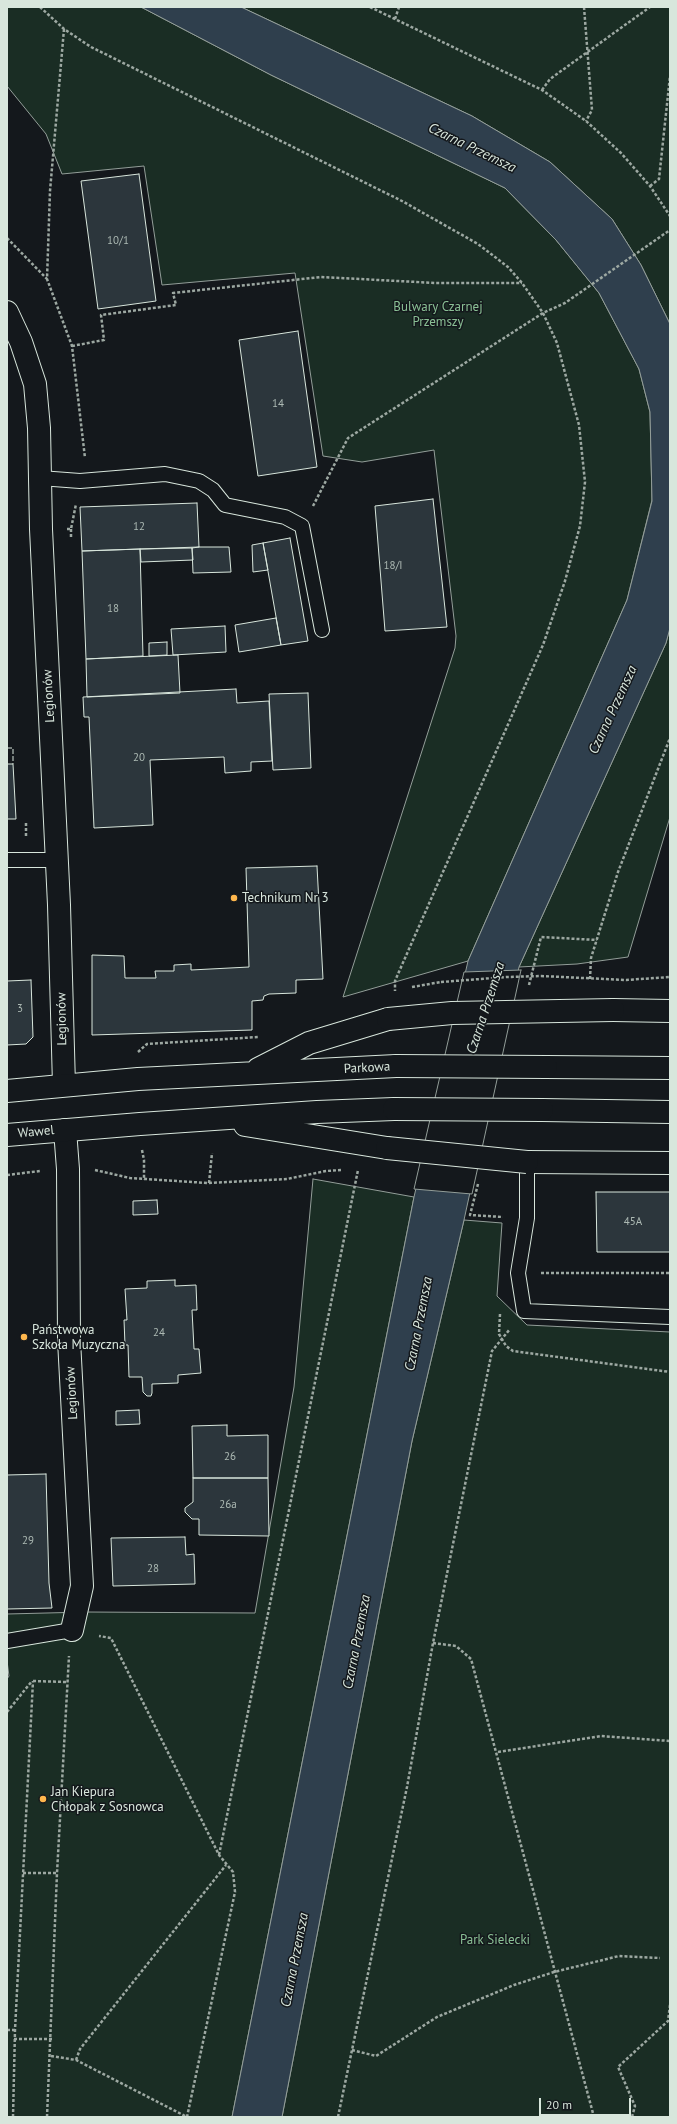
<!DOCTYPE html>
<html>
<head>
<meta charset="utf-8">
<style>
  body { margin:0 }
  #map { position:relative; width:677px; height:2124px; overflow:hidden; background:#14181c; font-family:"PT Sans",sans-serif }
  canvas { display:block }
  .frame { position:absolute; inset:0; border:8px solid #d8e6dc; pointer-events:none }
  .scale { position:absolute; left:539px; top:2098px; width:92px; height:18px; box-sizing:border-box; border:2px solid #d8e6dc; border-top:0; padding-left:5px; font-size:12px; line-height:14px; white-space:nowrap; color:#d8e6dc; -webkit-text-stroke:3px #14181c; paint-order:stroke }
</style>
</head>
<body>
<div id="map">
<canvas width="677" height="2124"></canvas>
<div class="frame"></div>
<div class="scale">20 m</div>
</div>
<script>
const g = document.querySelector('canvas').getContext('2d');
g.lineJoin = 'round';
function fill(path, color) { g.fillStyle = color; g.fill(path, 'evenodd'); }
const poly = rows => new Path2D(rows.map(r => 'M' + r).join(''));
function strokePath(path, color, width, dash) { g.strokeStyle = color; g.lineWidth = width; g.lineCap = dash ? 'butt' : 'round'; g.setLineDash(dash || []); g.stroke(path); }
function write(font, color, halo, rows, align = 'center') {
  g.font = font + ' "PT Sans",sans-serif'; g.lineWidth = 3; g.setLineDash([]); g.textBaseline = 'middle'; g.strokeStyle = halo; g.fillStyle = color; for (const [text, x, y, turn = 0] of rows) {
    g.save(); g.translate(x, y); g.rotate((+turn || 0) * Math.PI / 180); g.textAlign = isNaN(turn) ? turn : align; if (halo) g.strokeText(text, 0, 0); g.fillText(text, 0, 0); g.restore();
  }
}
const green = poly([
  [7,7,141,7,271,75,505,188,556,240,599,293,639,369,650,412,652,500,627,600,468,961,343,997,455,648,456,636,434,450,362,462,323,456,295,273,162,285,144,166,62,174,46,134,7,86,7,7],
  [241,7,670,7,670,324,641,265,612,219,550,162,472,116,241,7],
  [670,628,670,817,628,957,577,964,519,967,666,643,670,628],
  [313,1179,414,1197,232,2117,7,2117,7,1679,9,1676,7,1661,7,1614,86,1612,255,1613,294,1387,313,1179],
  [464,1220,502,1223,497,1296,527,1325,670,1332,670,2117,282,2117,412,1441,464,1220]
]);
fill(green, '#1a2d24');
strokePath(green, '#939e99', 1);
const water = poly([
  [141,7,241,7,472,116,550,162,612,219,641,265,670,324,670,628,666,643,519,967,464,1220,412,1441,282,2117,232,2117,414,1197,468,961,627,600,652,501,650,412,639,369,599,293,556,240,505,188,271,75,141,7]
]);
fill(water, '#2f3f4d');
strokePath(water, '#939e99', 1);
const pier = poly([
  [521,970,472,1194,414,1189,464,972,521,970]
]);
fill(pier, '#14181c');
strokePath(pier, '#939e99', 1);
const building = poly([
  [139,174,156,301,98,309,81,181,139,174],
  [298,331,317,467,258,476,239,340,298,331],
  [433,499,447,627,385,631,375,506,433,499],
  [197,503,199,547,82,551,80,507,197,503],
  [290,538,308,641,281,645,263,543,290,538],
  [263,543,268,570,253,572,252,545,263,543],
  [199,547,229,547,231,572,193,573,192,548,199,547],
  [192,548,193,560,141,562,140,549,192,548],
  [140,549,143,656,86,659,82,551,140,549],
  [276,618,281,645,239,652,235,625,276,618],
  [225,626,226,652,173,655,171,629,225,626],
  [167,642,167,655,149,656,149,643,167,642],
  [178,655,180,693,87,697,86,659,178,655],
  [236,689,237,703,269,701,272,761,251,762,251,771,225,773,224,757,150,760,153,825,94,828,89,717,84,717,83,697,236,689],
  [308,693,311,768,273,770,269,694,308,693],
  [7,764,13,764,16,819,7,819,7,764],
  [317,866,323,979,296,980,296,993,269,994,264,996,263,1000,252,1001,252,1030,92,1035,92,955,124,956,125,978,156,978,155,971,174,971,174,965,191,964,191,970,249,967,246,868,317,866],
  [31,980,33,1037,26,1044,7,1045,7,981,31,980],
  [596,1192,670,1192,670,1252,597,1252,596,1192],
  [157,1200,158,1214,133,1215,133,1201,157,1200],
  [175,1280,175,1286,196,1285,197,1310,192,1310,194,1349,199,1349,201,1373,178,1375,178,1383,152,1384,152,1393,151,1396,147,1396,143,1392,142,1377,129,1377,128,1345,125,1345,124,1320,127,1320,125,1289,147,1288,147,1281,175,1280],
  [139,1410,140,1424,116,1425,116,1411,139,1410],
  [227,1425,227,1436,268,1435,268,1478,193,1478,192,1426,227,1425],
  [46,1474,49,1583,52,1608,7,1609,7,1475,46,1474],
  [193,1478,268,1478,269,1536,199,1535,199,1519,192,1519,185,1512,185,1508,193,1502,193,1478],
  [185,1537,186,1555,194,1554,195,1584,113,1586,111,1538,185,1537]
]);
fill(building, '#2c363c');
strokePath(building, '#d8e6dc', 1);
const service = poly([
  [40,478,80,481,165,474,199,481,213,490,225,505,285,517,302,526,322,630],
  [7,860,57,860],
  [527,1162,527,1218,518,1273,524,1311,670,1317],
  [7,1641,72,1630]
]);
const minor = poly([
  [7,312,21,342,35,384,39,428,41,529,59,905,64,1085],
  [65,1130,68,1169,69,1340,82,1586,72,1630]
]);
const tertiary = poly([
  [613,1010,670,1011],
  [546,1067,670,1068],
  [258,1069,309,1043,388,1019],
  [7,1091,138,1079,396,1066],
  [542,1110,670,1112],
  [245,1125,387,1148],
  [7,1135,140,1124,317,1112,394,1109],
  [527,1162,670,1163]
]);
strokePath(service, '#d8e6dc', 16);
strokePath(minor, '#d8e6dc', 24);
strokePath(tertiary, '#d8e6dc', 24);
strokePath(poly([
  [40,7,64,29,91,47,402,201,478,244,508,267,522,283,543,313,557,343,579,425,585,482,580,526,565,581,543,645,398,974,395,981,395,991],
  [370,7,542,90,586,121,621,153,650,186,670,216],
  [584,7,592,110,586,121],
  [395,19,399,7],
  [64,29,50,191,47,279,72,346,85,458],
  [542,90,550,79,650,7],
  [650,186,659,179,670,76],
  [7,238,47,279],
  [72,346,104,340,101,315,176,305,173,293,321,277,436,283,522,283],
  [313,506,348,438,543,313,565,303,670,230],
  [67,529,71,529,76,504],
  [71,529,71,538],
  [26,823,26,836],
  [541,976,626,980,670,977],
  [590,979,591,958,618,872,670,738],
  [529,985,541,937,597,940],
  [412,987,441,982],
  [138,1052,147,1044,258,1037],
  [142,1150,144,1160,144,1180],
  [95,1170,130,1178,207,1183,287,1179,326,1171,342,1170],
  [7,1175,40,1171],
  [209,1183,212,1153],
  [478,1184,470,1215,503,1217],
  [541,1273,670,1273],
  [500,1314,499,1334,506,1346,513,1351,670,1372],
  [433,1643,456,1646,471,1659,594,2117],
  [33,1681,67,1682],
  [7,1712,32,1681],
  [498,1752,601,1736,670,1741],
  [219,1855,358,1170],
  [23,1873,57,1873],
  [7,2030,15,2030],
  [14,2039,52,2039],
  [352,2050,376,2056,437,2017,514,1985,554,1972,619,1956,660,1958],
  [51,2056,76,2060,187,2117,235,1892,233,1872,219,1855,111,1638,99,1636],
  [76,2060,80,2049,226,1865],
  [13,2117,15,2030,33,1681],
  [47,2117,57,1873,69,1656],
  [338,2117,407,1787,433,1643,492,1351,510,1329],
  [632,2117,635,2106,618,2067,668,2021,670,2005]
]), '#9da8a2', 2.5, [3, 2]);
strokePath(service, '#14181c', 14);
strokePath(minor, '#14181c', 22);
strokePath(tertiary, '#14181c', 22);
const tertiaryBridge = poly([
  [388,1019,452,1013,613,1010],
  [396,1066,546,1067],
  [394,1109,542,1110],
  [387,1148,527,1162]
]);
strokePath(tertiaryBridge, '#d8e6dc', 24, []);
strokePath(poly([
  [441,982,507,977,541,976]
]), '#9da8a2', 2.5, [3, 2]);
strokePath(tertiaryBridge, '#14181c', 22);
strokePath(poly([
  [7,748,13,748,13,764]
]), '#d8e6dc', 1, [5, 2]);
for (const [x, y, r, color] of [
  [234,898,4,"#ffb74d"],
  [24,1337,4,"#ffb74d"],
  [43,1799,4,"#ffb74d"]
]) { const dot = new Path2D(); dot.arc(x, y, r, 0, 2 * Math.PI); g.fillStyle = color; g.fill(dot); strokePath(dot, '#14181c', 1.5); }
write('11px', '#adbab4', null, [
  ["10/1",118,241],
  ["14",278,404],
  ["12",139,527],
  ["18/I",393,566],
  ["18",113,609],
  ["20",139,758],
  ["3",20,1009],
  ["45A",633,1222],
  ["24",159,1333],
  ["26",230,1457],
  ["26a",228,1505],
  ["29",28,1541],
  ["28",153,1569]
]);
write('13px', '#8ac095', '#14181c', [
  ["Bulwary Czarnej",438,307],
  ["Przemszy",438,322],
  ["Park Sielecki",495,1940]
]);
write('13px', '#d8e6dc', '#14181c', [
  ["Legionów",49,696,-93],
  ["Legionów",62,1019,-91],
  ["Parkowa",367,1068,-3],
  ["Wawel",36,1132,-6],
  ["Legionów",72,1393,-93]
]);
write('13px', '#d8e6dc', '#14181c', [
  ["Technikum Nr 3",242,898],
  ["Państwowa",32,1330],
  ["Szkoła Muzyczna",32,1345],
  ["Jan Kiepura",51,1792],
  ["Chłopak z Sosnowca",51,1807]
], 'left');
write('italic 14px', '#d8e6dc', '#14181c', [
  ["Czarna Przemsza",472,148,26],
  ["Czarna Przemsza",613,710,-65],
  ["Czarna Przemsza",486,1008,-72],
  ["Czarna Przemsza",419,1324,-79],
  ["Czarna Przemsza",357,1642,-79],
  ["Czarna Przemsza",295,1960,-79]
]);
</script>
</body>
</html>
